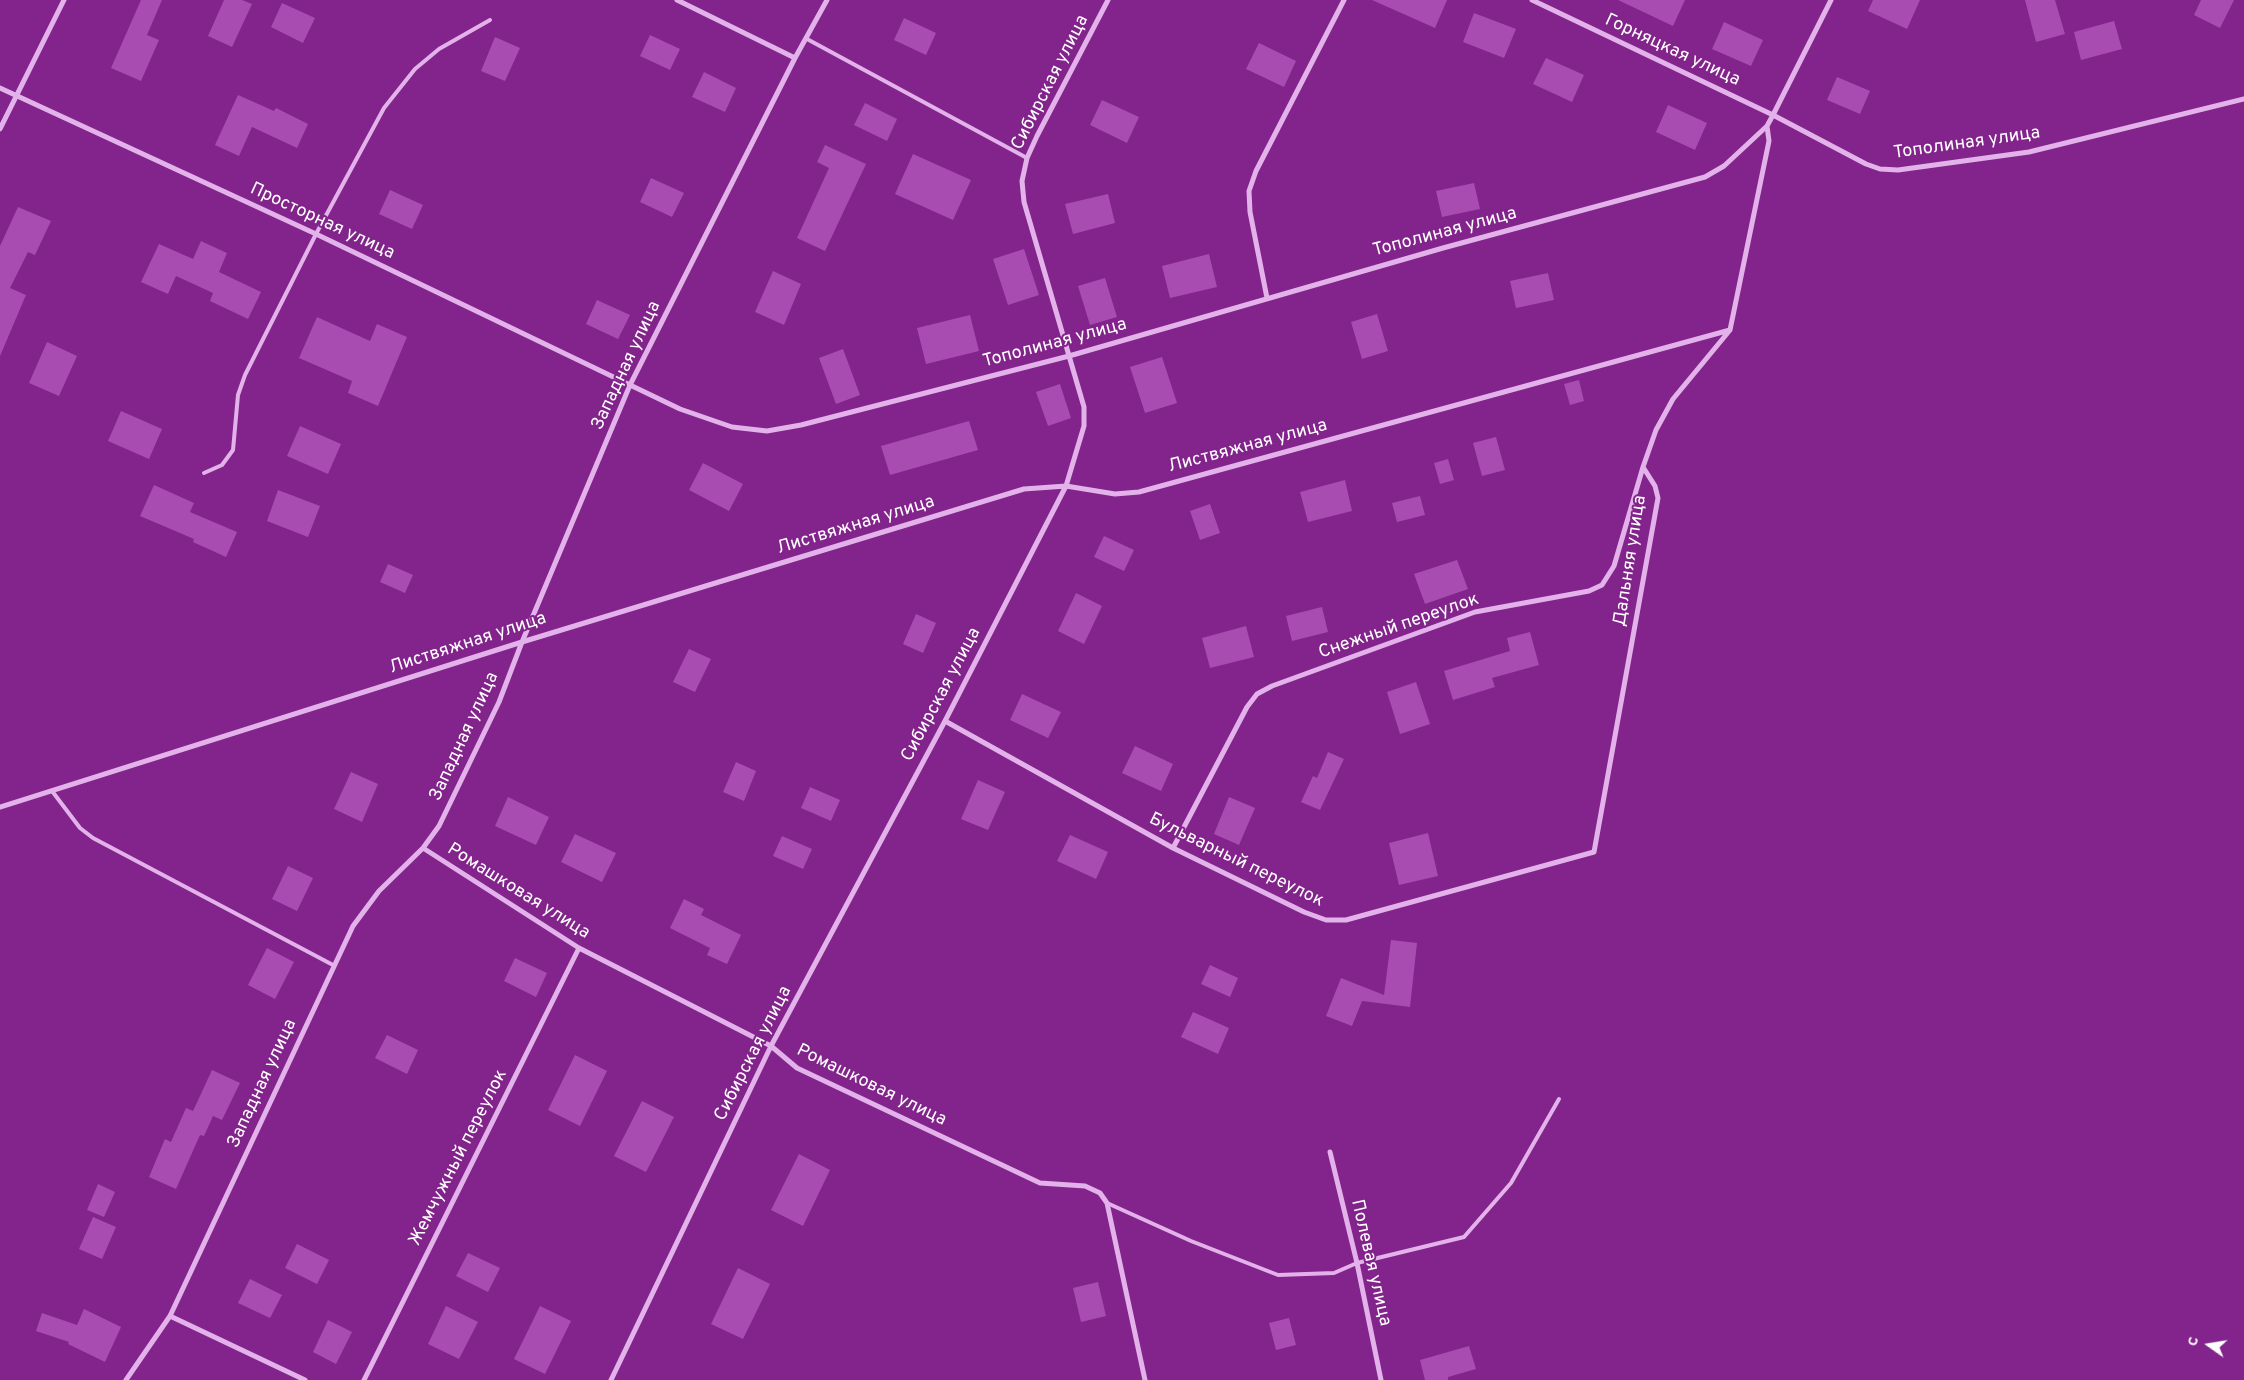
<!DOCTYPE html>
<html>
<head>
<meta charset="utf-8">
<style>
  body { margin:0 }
  #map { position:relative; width:2244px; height:1380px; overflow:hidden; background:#82248b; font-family:Overpass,sans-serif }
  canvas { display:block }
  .north { position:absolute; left:2184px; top:1320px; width:50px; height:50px; -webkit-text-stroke:4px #82248b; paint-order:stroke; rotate:283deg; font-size:14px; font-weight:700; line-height:20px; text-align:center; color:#fff }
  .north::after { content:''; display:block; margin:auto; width:18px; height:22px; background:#fff; clip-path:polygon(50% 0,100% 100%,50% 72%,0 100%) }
</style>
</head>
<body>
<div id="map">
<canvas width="2244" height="1380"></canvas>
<div class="north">С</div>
</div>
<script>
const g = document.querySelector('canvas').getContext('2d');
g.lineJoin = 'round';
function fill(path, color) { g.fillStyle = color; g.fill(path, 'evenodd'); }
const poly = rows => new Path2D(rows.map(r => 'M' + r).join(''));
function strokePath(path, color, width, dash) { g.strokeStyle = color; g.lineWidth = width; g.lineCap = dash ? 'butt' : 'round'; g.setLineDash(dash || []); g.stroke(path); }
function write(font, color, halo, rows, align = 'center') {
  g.font = font + ' Overpass,sans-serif'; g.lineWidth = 4; g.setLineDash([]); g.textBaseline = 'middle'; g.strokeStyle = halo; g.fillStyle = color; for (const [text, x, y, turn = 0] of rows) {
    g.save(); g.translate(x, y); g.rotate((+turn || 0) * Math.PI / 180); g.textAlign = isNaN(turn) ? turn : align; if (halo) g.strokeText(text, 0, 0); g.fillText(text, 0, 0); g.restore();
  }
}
fill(poly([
  [141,0,162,0,147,35,159,40,141,81,111,68],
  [224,0,242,0,252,4,232,47,208,36],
  [1372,0,1447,0,1435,28],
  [1618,0,1685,0,1673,26],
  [1873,0,1920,0,1907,29,1868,11],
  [2025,0,2055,0,2065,34,2036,42],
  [2201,0,2234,0,2220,28,2194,15],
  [282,3,315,18,303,43,271,27],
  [1474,13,1516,29,1504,58,1463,42],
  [904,18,936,33,926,55,894,40],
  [2114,21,2122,49,2081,60,2074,32],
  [1724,22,1763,40,1751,66,1712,49],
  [650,35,680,49,670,70,640,56],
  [495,37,520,48,505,81,481,71],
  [1259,43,1296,61,1284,87,1246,69],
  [1546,58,1584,75,1572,102,1533,84],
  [704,72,736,88,725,112,692,97],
  [1837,77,1870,91,1860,114,1827,100],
  [238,95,274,111,276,108,308,124,297,148,252,127,239,156,215,145],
  [1102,100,1139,117,1127,143,1090,125],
  [865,103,897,119,887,141,854,125],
  [1668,105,1707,123,1695,150,1656,132],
  [825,145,866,164,825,251,797,238,829,168,817,162],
  [913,154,971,180,953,220,895,194],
  [651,178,684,193,672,217,640,202],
  [1474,183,1480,209,1442,217,1436,191],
  [390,190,423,205,412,229,379,214],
  [1108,194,1115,223,1073,234,1065,204],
  [18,207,51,221,35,255,28,252,10,288,26,295,0,356,0,246],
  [201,241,227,253,219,272,261,292,248,319,210,301,213,293,176,276,168,294,141,282,159,244,193,259],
  [1024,249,1039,295,1008,305,993,259],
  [1209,254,1217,287,1170,298,1162,266],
  [773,271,801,284,784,325,755,312],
  [1548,273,1554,300,1516,308,1510,281],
  [1105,278,1117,317,1090,325,1078,286],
  [597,300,630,315,618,339,586,324],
  [1377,314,1388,351,1362,359,1351,322],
  [970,315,979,351,926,364,917,328],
  [317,317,370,341,377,324,407,337,378,406,348,393,352,381,299,358],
  [47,342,77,356,59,396,29,383],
  [843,349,860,395,836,404,819,358],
  [1162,357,1177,403,1145,413,1130,367],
  [1579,380,1584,401,1570,405,1564,384],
  [1060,384,1071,418,1048,426,1036,392],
  [121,411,162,429,149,459,108,441],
  [969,421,978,450,890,475,881,446],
  [300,426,341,444,328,474,287,456],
  [1496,437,1505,470,1482,476,1473,443],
  [1448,459,1454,480,1440,484,1434,463],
  [703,463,743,484,729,511,689,490],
  [1345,480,1352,511,1308,522,1300,492],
  [154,485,194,503,190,512,237,532,226,557,193,542,194,539,140,516],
  [278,490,320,506,308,537,267,521],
  [1420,496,1425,515,1397,522,1392,503],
  [1210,504,1220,533,1200,540,1190,511],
  [1104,536,1134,550,1124,571,1094,557],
  [1457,560,1468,589,1425,604,1414,574],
  [388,564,413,575,405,593,380,582],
  [1076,593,1102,606,1084,644,1058,631],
  [1322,607,1328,632,1292,641,1286,616],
  [916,614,936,623,923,653,903,644],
  [1246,626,1254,657,1210,668,1202,638],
  [1530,632,1539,665,1492,678,1495,687,1453,700,1444,671,1510,651,1507,638],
  [689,649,711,659,695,692,673,682],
  [1416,682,1430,724,1400,734,1387,692],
  [1022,694,1061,712,1048,738,1010,720],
  [1135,746,1173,764,1161,791,1122,773],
  [1328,752,1344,759,1320,810,1301,802,1313,776,1317,778],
  [736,762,756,771,744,801,723,792],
  [351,772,378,784,362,822,334,809],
  [978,780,1005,792,988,830,961,819],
  [810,787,840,800,831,821,801,808],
  [508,797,549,817,536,845,495,826],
  [1229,797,1255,808,1239,845,1214,834],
  [1428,833,1438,876,1399,885,1389,843],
  [575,834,616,853,602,882,561,862],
  [1070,835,1108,852,1096,879,1057,861],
  [782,836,812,849,803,869,773,856],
  [288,866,313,878,297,911,272,899],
  [684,899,704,909,701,915,741,935,727,964,707,955,710,948,670,928],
  [1391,940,1417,943,1410,1007,1362,1001,1352,1026,1326,1016,1341,978,1384,995],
  [267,948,294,962,275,999,248,985],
  [515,958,547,973,536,997,504,981],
  [1210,965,1238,978,1230,997,1201,984],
  [1193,1012,1229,1028,1218,1054,1181,1037],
  [387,1035,418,1050,407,1074,375,1058],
  [575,1055,607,1071,580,1126,548,1110],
  [212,1070,240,1083,222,1120,213,1116,204,1136,200,1135,176,1189,149,1177,165,1139,171,1142,186,1108,193,1111],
  [642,1101,674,1117,646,1172,614,1156],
  [799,1154,830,1170,803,1226,771,1210],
  [98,1184,115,1192,104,1217,87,1210],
  [93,1217,116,1227,102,1259,79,1249],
  [297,1244,329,1260,317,1284,285,1268],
  [468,1253,500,1268,488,1292,456,1276],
  [738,1268,770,1284,743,1339,711,1324],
  [250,1279,282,1295,270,1318,238,1303],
  [1098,1282,1106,1316,1081,1322,1073,1288],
  [446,1306,478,1322,459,1359,428,1344],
  [540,1306,571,1321,545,1374,514,1359],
  [84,1309,121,1327,105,1362,68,1344,69,1342,36,1331,42,1313,77,1325],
  [1289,1318,1296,1345,1276,1350,1269,1323],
  [328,1320,352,1332,336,1364,313,1352],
  [1469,1346,1476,1369,1448,1377,1448,1380,1425,1380,1420,1360]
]), '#a84cb2');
strokePath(poly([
  [807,39,1027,158],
  [204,473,222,465,233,450,238,395,245,375,316,234,384,108,415,69,439,49,490,20],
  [52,791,80,828,93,838,333,965],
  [1107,1203,1191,1241,1278,1275,1334,1273,1357,1263,1464,1237,1511,1183,1559,1099]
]), '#e4b2eb', 4);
strokePath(poly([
  [677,0,795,58],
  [1532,0,1773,115,1831,0],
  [0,88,316,234,680,409,732,427,767,431,801,425,1069,356,1443,248,1705,177,1724,166,1767,126,1773,115,1866,164,1880,169,1898,170,2029,152,2244,99],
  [0,129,64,0],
  [1267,298,1250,212,1249,191,1256,171,1344,0],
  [945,721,1173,848,1304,912,1326,920,1346,920,1594,852,1658,498,1655,486,1643,467,1656,430,1673,399,1730,330,1769,141,1767,126],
  [0,807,522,642,1024,489,1066,486,1115,494,1139,492,1730,330],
  [423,848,579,948,771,1046,797,1068,1040,1183,1085,1186,1100,1193,1107,1203,1145,1380],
  [1173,848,1247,707,1257,694,1272,686,1475,612,1589,591,1602,585,1614,566,1643,467],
  [1330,1152,1357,1263,1381,1380],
  [170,1316,305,1380],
  [126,1380,170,1316,353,926,379,891,423,848,439,826,499,702,522,642,630,385,795,58,827,0],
  [364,1380,579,948],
  [611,1380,771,1046,945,721,1066,486,1084,426,1084,407,1024,202,1022,181,1027,158,1037,136,1108,0]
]), '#e4b2eb', 5);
write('18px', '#fff', '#82248b', [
  ["Горняцкая улица",1672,51,25],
  ["Сибирская улица",1051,83,-63],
  ["Тополиная улица",1967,144,-8],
  ["Просторная улица",322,222,25],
  ["Тополиная улица",1445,233,-15],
  ["Тополиная улица",1055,344,-15],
  ["Западная улица",627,366,-65],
  ["Листвяжная улица",1248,447,-15],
  ["Листвяжная улица",856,526,-17],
  ["Дальняя улица",1631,561,-81],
  ["Снежный переулок",1399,627,-19],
  ["Листвяжная улица",468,644,-18],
  ["Сибирская улица",942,695,-62],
  ["Западная улица",465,737,-65],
  ["Бульварный переулок",1236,861,26],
  ["Ромашковая улица",518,892,32],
  ["Сибирская улица",754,1054,-63],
  ["Западная улица",263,1084,-65],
  ["Ромашковая улица",871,1086,26],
  ["Жемчужный переулок",459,1158,-63],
  ["Полевая улица",1370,1263,77]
]);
</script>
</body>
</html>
